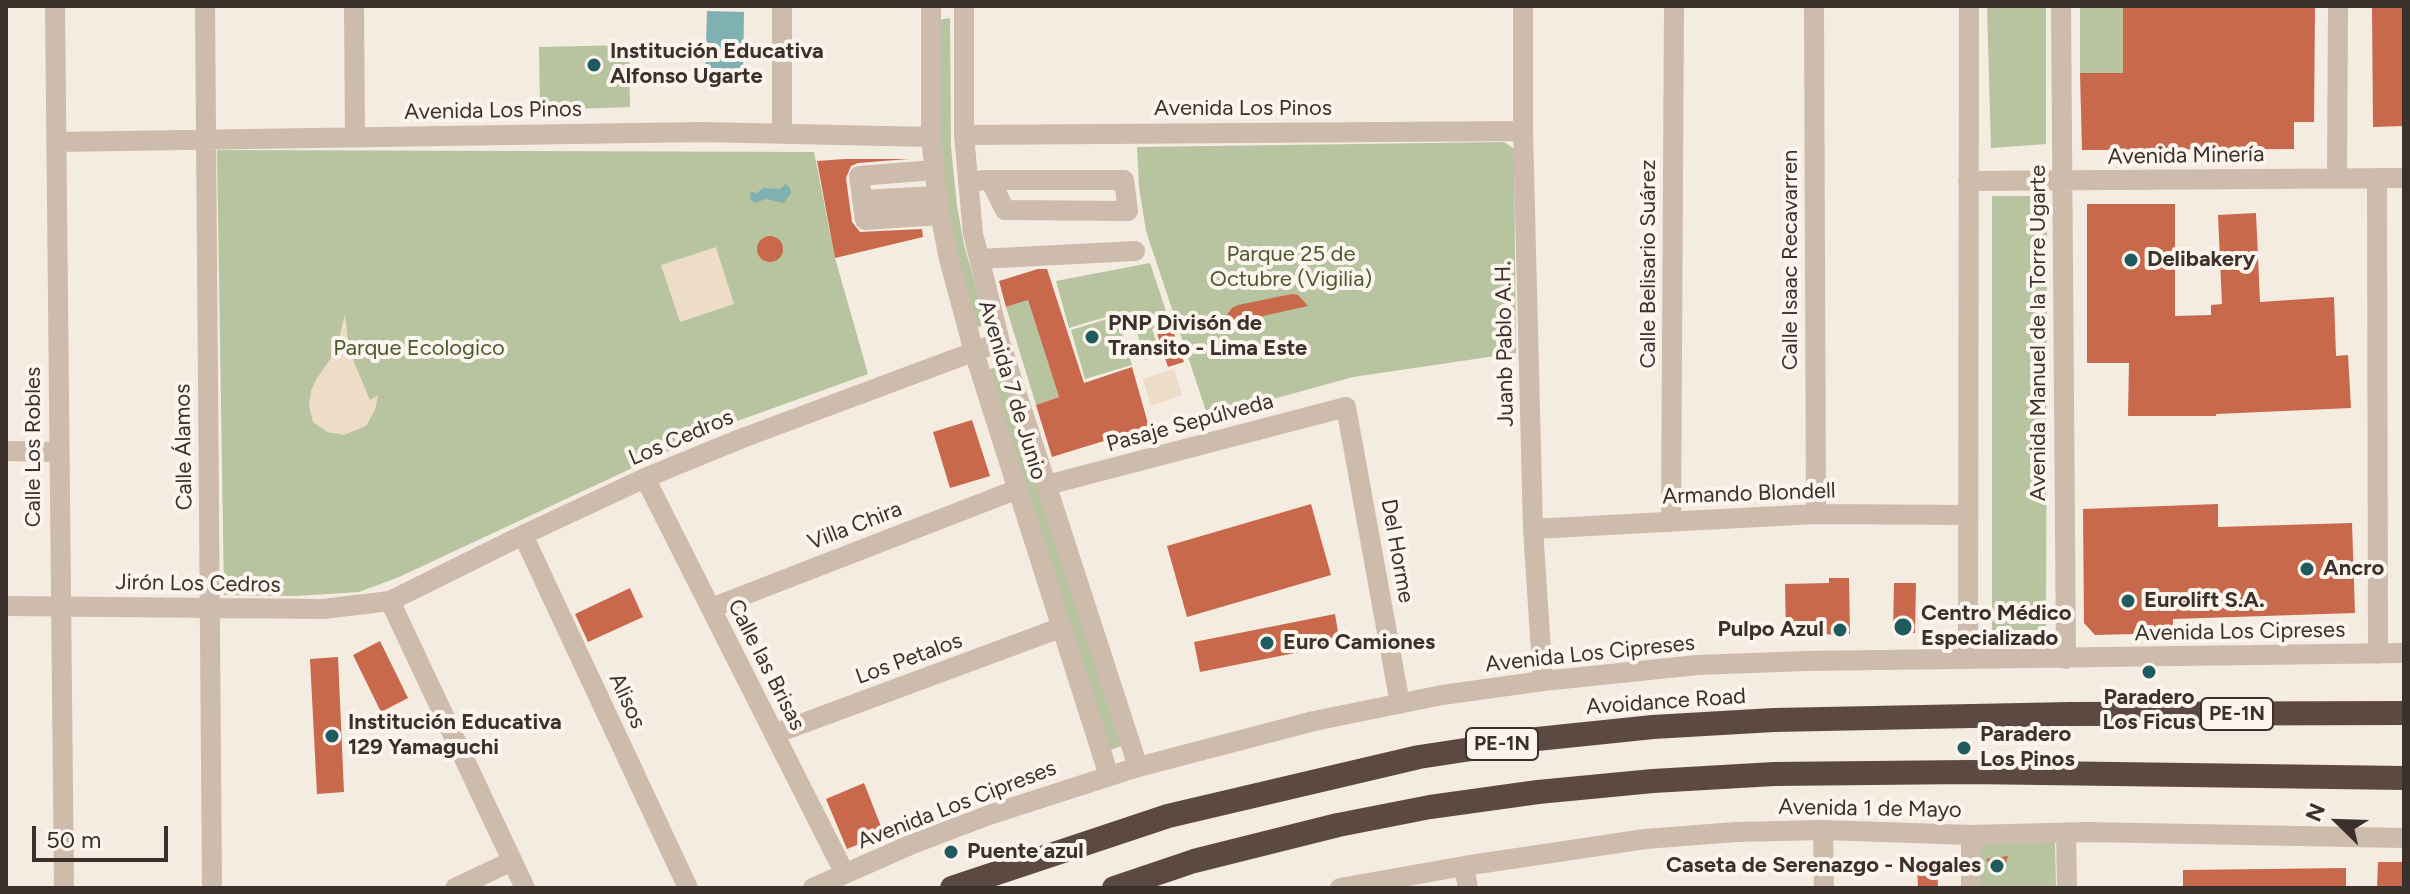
<!DOCTYPE html>
<html>
<head>
<meta charset="utf-8">
<style>
  body { margin:0 }
  #map { position:relative; width:2410px; height:894px; overflow:hidden; background:#f4ebe1; font-family:Figtree,sans-serif }
  canvas { display:block }
  .frame { position:absolute; inset:0; border:8px solid #3b302b; pointer-events:none }
  .north { position:absolute; left:2298px; top:782px; width:80px; height:80px; -webkit-text-stroke:6px #fbf5ee; paint-order:stroke; rotate:293deg; font-size:22px; font-weight:700; line-height:32px; text-align:center; color:#3b302b }
  .north::after { content:''; display:block; margin:auto; width:28px; height:36px; background:#3b302b; clip-path:polygon(50% 0,100% 100%,50% 72%,0 100%) }
  .scale { position:absolute; left:32px; top:826px; width:136px; height:36px; box-sizing:border-box; border:4px solid #3b302b; border-top:0; padding-left:10px; font-size:24px; line-height:28px; white-space:nowrap; color:#3b302b; -webkit-text-stroke:6px #fbf5ee; paint-order:stroke }
</style>
</head>
<body>
<div id="map">
<canvas width="2410" height="894"></canvas>
<div class="frame"></div>
<div class="north">N</div>
<div class="scale">50 m</div>
</div>
<script>
const g = document.querySelector('canvas').getContext('2d');
g.lineJoin = 'round';
function fill(path, color) { g.fillStyle = color; g.fill(path, 'evenodd'); }
const poly = rows => new Path2D(rows.map(r => 'M' + r).join(''));
function strokePath(path, color, width, dash) { g.strokeStyle = color; g.lineWidth = width; g.lineCap = dash ? 'butt' : 'round'; g.setLineDash(dash || []); g.stroke(path); }
function write(font, color, halo, rows, align = 'center') {
  g.font = font + ' Figtree,sans-serif'; g.lineWidth = 8; g.setLineDash([]); g.textBaseline = 'middle'; g.strokeStyle = halo; g.fillStyle = color; for (const [text, x, y, turn = 0] of rows) {
    g.save(); g.translate(x, y); g.rotate((+turn || 0) * Math.PI / 180); g.textAlign = isNaN(turn) ? turn : align; if (halo) g.strokeText(text, 0, 0); g.fillText(text, 0, 0); g.restore();
  }
}
fill(poly([
  [1987,6,2046,6,2046,144,1991,148],
  [2080,6,2123,6,2123,73,2080,73],
  [950,18,951,147,957,206,964,245,987,324,975,328,954,249,940,149,938,20],
  [629,45,630,107,540,110,539,47],
  [1504,142,1514,149,1516,353,1353,377,1208,417,1146,231,1139,187,1137,147],
  [217,150,814,152,835,258,868,374,718,428,399,577,359,592,295,596,224,595],
  [1992,196,2047,196,2046,630,1992,630],
  [1150,263,1170,323,1152,329,1161,355,1145,360,1134,322,1123,325,1119,313,1069,328,1056,281],
  [1028,300,1059,397,1036,405,1006,307],
  [1117,316,1132,365,1085,379,1071,330],
  [1000,366,1125,745,1110,750,987,370],
  [1977,842,2055,843,2056,888,1977,888]
]), '#b8c4a0');
fill(poly([
  [716,247,734,304,680,322,661,265],
  [345,314,349,350,370,400,378,395,375,410,366,426,344,435,327,432,313,422,309,406,311,391,317,378,336,351],
  [1174,369,1182,395,1151,406,1143,379]
]), '#ecdcc8');
fill(poly([
  [707,11,744,12,743,77,705,76],
  [785,184,790,188,791,193,784,203,766,199,755,203,750,199,751,192,757,193,763,188,780,189]
]), '#7fb0b2');
fill(poly([
  [2123,6,2315,6,2314,122,2294,122,2294,149,2082,150,2080,73,2123,73],
  [2372,6,2404,6,2404,126,2373,127],
  [845,159,909,159,858,163,851,166,846,178,852,222,860,232,922,229,923,237,835,258,817,161],
  [2087,204,2175,204,2175,316,2211,315,2211,305,2222,304,2218,215,2256,213,2260,302,2334,297,2336,356,2348,355,2351,408,2216,414,2216,416,2128,416,2129,363,2087,363],
  '757 249a13 13 0 1 1 26 0a13 13 0 1 1-26 0Z',
  [1038,269,1047,269,1084,383,1132,367,1149,427,1052,457,1036,405,1059,397,1028,300,1006,307,999,281],
  [1292,294,1298,295,1308,306,1218,326,1232,308,1238,305],
  [1171,325,1184,362,1168,367,1156,330],
  [972,420,990,476,950,488,933,432],
  [1311,504,1331,575,1187,617,1167,546],
  [2218,504,2218,527,2352,523,2355,613,2173,619,2173,633,2095,635,2084,623,2083,509],
  [1829,578,1849,578,1850,634,1786,635,1785,584,1829,583],
  [1894,583,1916,583,1915,633,1893,633],
  [630,588,643,617,588,642,575,614],
  [1335,614,1340,644,1200,672,1194,642],
  [380,641,408,698,381,712,353,655],
  [338,657,344,792,317,794,310,659],
  [864,783,884,834,847,849,826,799],
  [2008,856,2004,871,1993,871,1986,859],
  [1937,861,1938,888,1918,888,1917,862],
  [2378,862,2404,862,2404,888,2377,888],
  [2346,868,2346,888,2183,888,2183,870]
]), '#c8694b');
strokePath(poly([
  [55,6,64,888],
  [205,6,212,888],
  [354,6,355,138],
  [931,6,931,137,938,203,949,259,974,352,1109,776],
  [964,6,964,135,973,234,1000,342,1138,767],
  [1523,6,1523,131,1533,529,1543,681],
  [1814,6,1816,514],
  [2061,6,2066,659],
  [782,132,782,6],
  [964,135,1523,131],
  [56,142,702,132,931,137],
  [934,170,859,176,865,220,940,215],
  [2337,178,2338,6],
  [2377,178,2378,654],
  [1968,181,2404,178],
  [968,183,983,180,1124,180,1128,211,1005,210,990,180],
  [862,200,937,196],
  [979,259,1135,251],
  [6,451,58,452],
  [645,478,845,874],
  [1047,485,1346,407,1400,704],
  [1671,522,1674,6],
  [1533,529,1816,514,1968,515],
  [523,535,688,888],
  [390,601,525,888],
  [6,606,323,609,390,601,523,535,645,478,740,439,1000,342],
  [711,608,1018,489],
  [1968,659,1969,6],
  [774,734,1060,628],
  [1823,830,1824,888],
  [2066,832,2067,888],
  [1971,835,1971,888],
  [1464,866,1468,888],
  [455,888,512,861],
  [813,888,910,845,989,815,1138,767,1314,721,1442,695,1543,681,1697,665,1805,661,2404,653],
  [1340,888,1464,866,1645,839,1736,832,1823,830,1971,835,2087,832,2404,838]
]), '#cdbbac', 20);
strokePath(poly([
  [952,888,1168,816,1419,757,1537,739,1653,727,1774,720,2071,714,2404,713],
  [1114,888,1194,861,1338,825,1430,807,1538,792,1653,781,1774,774,1969,772,2404,778]
]), '#5c4a42', 24);
for (const [x, y, r, color] of [
  [594,65,8,"#1f5a5e"],
  [2131,260,8,"#1f5a5e"],
  [1092,337,8,"#1f5a5e"],
  [2307,569,8,"#1f5a5e"],
  [2128,601,8,"#1f5a5e"],
  [1903,627,10,"#1f5a5e"],
  [1840,630,8,"#1f5a5e"],
  [1267,643,8,"#1f5a5e"],
  [2149,672,8,"#1f5a5e"],
  [332,736,8,"#1f5a5e"],
  [1964,748,8,"#1f5a5e"],
  [951,852,8,"#1f5a5e"],
  [1997,866,8,"#1f5a5e"]
]) { const dot = new Path2D(); dot.arc(x, y, r, 0, 2 * Math.PI); g.fillStyle = color; g.fill(dot); strokePath(dot, '#fbf5ee', 3); }
for (const [x, y, w] of [
  [2237,714,72],
  [1502,744,72]
]) { const box = new Path2D(); box.roundRect(x - w / 2, y - 16, w, 32, 6); g.fillStyle = '#fbf5ee'; g.fill(box); strokePath(box, '#3b302b', 2); }
write('bold 20px', '#3b302b', null, [
  ["PE-1N",2237,714],
  ["PE-1N",1502,744]
]);
write('bold 22px', '#3b302b', '#fbf5ee', [
  ["Institución Educativa",610,52],
  ["Alfonso Ugarte",610,77],
  ["Delibakery",2147,260],
  ["PNP Divisón de",1108,324],
  ["Transito - Lima Este",1108,349],
  ["Ancro",2323,569],
  ["Eurolift S.A.",2144,601],
  ["Centro Médico",1921,614],
  ["Especializado",1921,639],
  ["Pulpo Azul",1824,630,"right"],
  ["Euro Camiones",1283,643],
  ["Paradero",2149,698,"center"],
  ["Los Ficus",2149,723,"center"],
  ["Institución Educativa",348,723],
  ["129 Yamaguchi",348,748],
  ["Paradero",1980,735],
  ["Los Pinos",1980,760],
  ["Puente azul",967,852],
  ["Caseta de Serenazgo - Nogales",1981,866,"right"]
], 'left');
write('22px', '#3b302b', '#fbf5ee', [
  ["Avenida Los Pinos",1243,109],
  ["Avenida Los Pinos",493,111,-1],
  ["Avenida Minería",2186,156,-1],
  ["Calle Isaac Recavarren",1791,260,-90],
  ["Calle Belisario Suárez",1649,264,-90],
  ["Avenida Manuel de la Torre Ugarte",2039,333,-90],
  ["Juanb Pablo A.H.",1505,344,-91],
  ["Avenida 7 de Junio",1012,390,73],
  ["Pasaje Sepúlveda",1190,423,-15],
  ["Los Cedros",681,438,-23],
  ["Calle Los Robles",34,447,-90],
  ["Calle Álamos",184,447,-91],
  ["Armando Blondell",1749,494,-2],
  ["Villa Chira",855,526,-21],
  ["Del Horme",1397,551,80],
  ["Jirón Los Cedros",198,584,1],
  ["Avenida Los Cipreses",2240,632,-1],
  ["Avenida Los Cipreses",1590,654,-6],
  ["Los Petalos",909,659,-20],
  ["Calle las Brisas",766,665,63],
  ["Alisos",627,701,65],
  ["Avoidance Road",1666,702,-4],
  ["Avenida Los Cipreses",957,805,-21],
  ["Avenida 1 de Mayo",1870,809,1]
]);
write('22px', '#4a5a2e', '#fbf5ee', [
  ["Parque 25 de",1291,255],
  ["Octubre (Vigilia)",1291,280],
  ["Parque Ecologico",419,349]
]);
</script>
</body>
</html>
